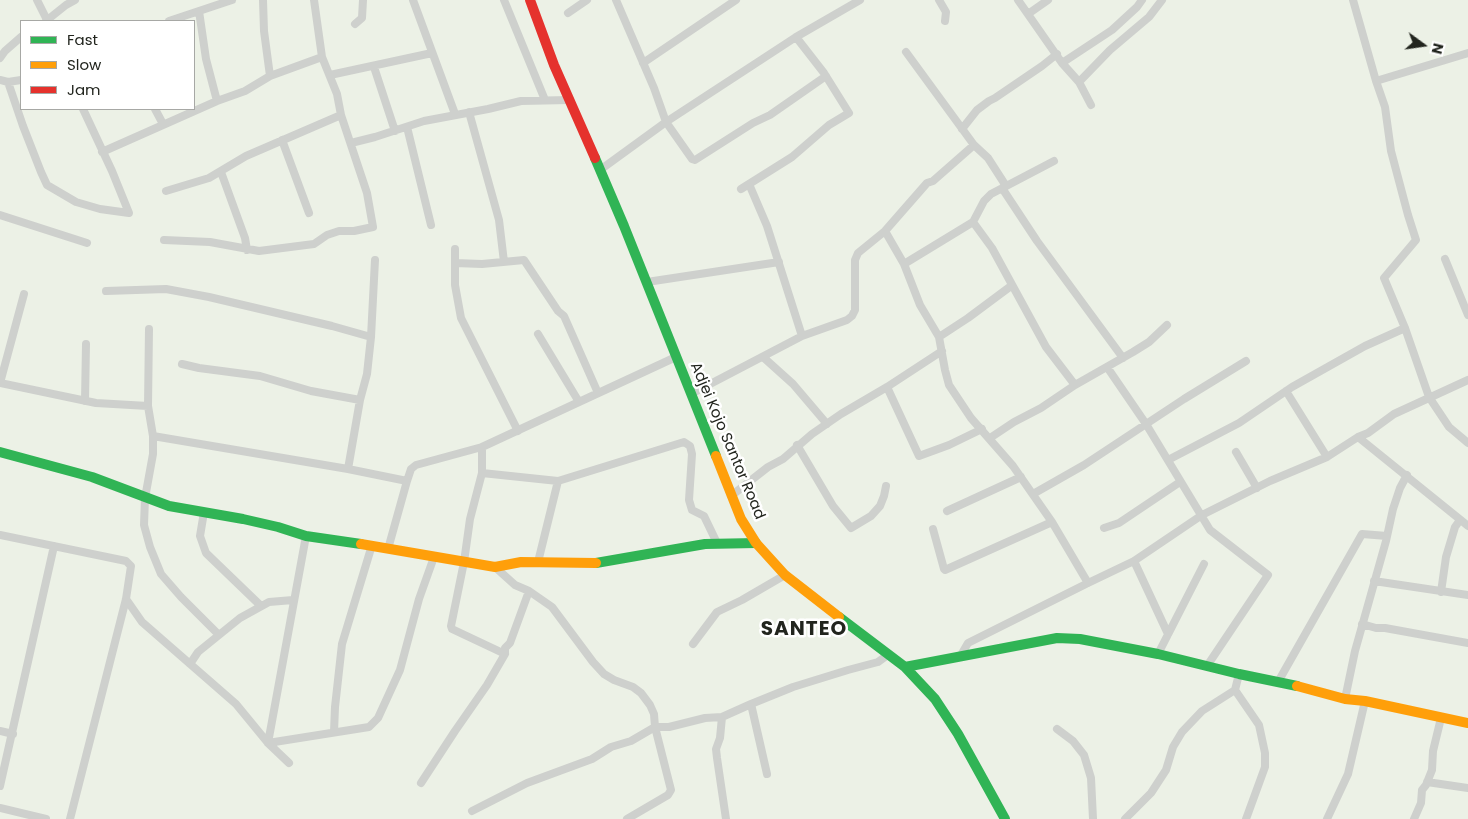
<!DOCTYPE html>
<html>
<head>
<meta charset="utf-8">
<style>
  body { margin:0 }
  #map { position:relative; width:1468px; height:819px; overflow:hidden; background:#ecf1e6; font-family:Poppins,sans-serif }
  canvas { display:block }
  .legend { position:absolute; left:20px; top:20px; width:175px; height:90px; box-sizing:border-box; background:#fff; border:1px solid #a7a8a5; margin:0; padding:6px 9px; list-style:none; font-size:15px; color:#22251e }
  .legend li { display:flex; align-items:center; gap:10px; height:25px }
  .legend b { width:25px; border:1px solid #a7a8a5 }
  .north { position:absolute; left:1398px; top:20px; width:50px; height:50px; -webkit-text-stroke:4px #fff; paint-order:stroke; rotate:104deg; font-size:14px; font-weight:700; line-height:20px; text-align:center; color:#22251e }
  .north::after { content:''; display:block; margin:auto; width:18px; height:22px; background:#22251e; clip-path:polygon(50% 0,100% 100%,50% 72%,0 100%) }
</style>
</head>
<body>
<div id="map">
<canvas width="1468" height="819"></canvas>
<ul class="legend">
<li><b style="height:6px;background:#30b455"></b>Fast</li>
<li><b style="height:6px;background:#ff9f0a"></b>Slow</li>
<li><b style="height:6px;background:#e5322d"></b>Jam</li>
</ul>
<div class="north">N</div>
</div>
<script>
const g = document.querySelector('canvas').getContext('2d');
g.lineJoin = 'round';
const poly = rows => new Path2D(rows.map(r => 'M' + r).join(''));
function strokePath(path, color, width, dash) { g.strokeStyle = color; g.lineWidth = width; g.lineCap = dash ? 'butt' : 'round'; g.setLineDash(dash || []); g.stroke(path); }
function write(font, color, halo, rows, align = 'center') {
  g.font = font + ' Poppins,sans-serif'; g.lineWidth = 5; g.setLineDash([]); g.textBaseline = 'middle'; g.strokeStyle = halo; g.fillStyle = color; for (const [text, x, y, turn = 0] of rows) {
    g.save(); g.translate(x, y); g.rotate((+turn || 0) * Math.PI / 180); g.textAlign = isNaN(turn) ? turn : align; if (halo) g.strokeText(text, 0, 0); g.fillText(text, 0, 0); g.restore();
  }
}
strokePath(poly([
  [37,0,47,20],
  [413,0,455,114],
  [504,0,545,100],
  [616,0,654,88,666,122,692,159,695,160,753,123,770,115,826,76],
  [939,0,946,12,945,21],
  [1018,0,1062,63,1079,82,1091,105],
  [1353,0,1376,81,1468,53],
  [199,11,206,59,217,101],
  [568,13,587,0],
  [1028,14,1048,0],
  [46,21,66,5,75,0],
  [169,21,232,0],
  [355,24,362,18,363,0],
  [0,58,5,51,21,37],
  [643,63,736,0],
  [1062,63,1112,30,1137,7,1142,0],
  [374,67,395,131],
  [330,75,432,53],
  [270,76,322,57],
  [0,80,8,82,21,80],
  [1376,81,1385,107,1391,151,1408,215,1416,240,1384,278,1405,328,1429,397,1449,427,1468,443],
  [8,82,23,126,41,172,47,185,76,202,100,209,129,213,112,171,83,109],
  [1079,82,1110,50,1149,17,1162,0],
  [155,109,163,124],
  [469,112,499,220,504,262],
  [407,127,431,225],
  [962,129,977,110,989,101,995,98,1042,66,1057,54],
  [282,140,309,213],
  [351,143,375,137,424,121,488,109,521,101,569,100],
  [974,145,988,158,1006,186],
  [102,152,217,101,245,91,270,76,264,31,263,0],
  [600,170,666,122,796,37,860,0],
  [221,172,245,238,247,250],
  [749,184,767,226,802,336],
  [1002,188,1037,241,1123,358],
  [741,189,792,157,829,125,849,113,824,73,796,37],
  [166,191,209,178,246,156,341,115],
  [0,215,87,243],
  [973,222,984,201,991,194,1054,161],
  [885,231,904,264,920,305,939,337,945,370,949,385,971,418,1013,466,1052,522,1088,583],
  [164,240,210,242,259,251,314,244,327,235,339,231,354,231,373,227,367,193,341,115,337,94,322,57,314,0],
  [455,249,455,285,461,318,518,431],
  [1445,259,1468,315],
  [455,263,482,264,524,260,558,311,564,316,598,393],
  [904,264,973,222,992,248,1046,347,1075,385],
  [647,282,779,262],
  [106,291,166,289,209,297,332,326,371,337],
  [149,329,148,406,153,436,153,454,145,498,144,525,150,547,161,574,181,597,219,635,240,618,269,602,293,600],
  [538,334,579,402],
  [939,337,968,318,1011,286],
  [763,357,793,384,827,424],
  [182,364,199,368,260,376,311,391,360,400],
  [1107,367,1146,424,1210,530,1268,575,1207,666],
  [0,383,96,403,148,406],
  [0,383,24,294],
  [887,387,919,456,949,445,982,429],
  [1286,391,1327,457],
  [691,394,802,336,847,320,852,316,855,310,855,260,858,253,885,231,927,183,933,181,974,145,906,52],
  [85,401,86,344],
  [153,436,348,469,407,481],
  [1358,437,1468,526],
  [990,438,1014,422,1041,408,1075,385,1133,352,1149,342,1167,325],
  [797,445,833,506,851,528,871,516,880,506,884,496,886,486],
  [482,447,482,473,558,481,684,442,690,446,692,454,689,500,692,510,704,516,717,543],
  [1236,452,1257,488],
  [1168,460,1239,423,1292,387,1365,346,1405,328],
  [348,469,360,400,367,374,371,337,375,260],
  [482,473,470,519,464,562,451,626,452,629,505,654,505,648,510,643,529,591],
  [1033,494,1084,465,1184,399,1246,361],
  [731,496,768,467,783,459,812,434,841,414,887,387,942,351],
  [947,511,1021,477],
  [204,512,200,536,206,553,261,606],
  [1104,528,1119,523,1180,482],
  [933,529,944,569,945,570,1052,522],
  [0,535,126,561,131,566,126,599,70,819],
  [306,536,268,743,369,727,378,718,400,670,419,599,434,557],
  [388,549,407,481,411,469,416,465,482,447,676,357],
  [1134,561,1168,634],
  [538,562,558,481],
  [495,567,515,585,529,591,552,607,593,662,604,674,614,680,633,687,641,693,650,705,654,714,655,727,671,790,668,795,627,819],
  [1374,581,1468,595],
  [1441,592,1446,557,1455,527,1460,520],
  [126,599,142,622,236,704,268,743,289,763],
  [1362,624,1376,628,1385,628,1468,643],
  [693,644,717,612,742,600,785,575],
  [1158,654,1204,564],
  [961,655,968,643,1088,583,1134,561,1202,515,1270,481,1327,457,1358,437,1368,433,1394,414,1468,380],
  [190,664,198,652,219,635],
  [1239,674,1235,690,1259,725,1265,753,1265,767,1246,819],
  [1278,682,1362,534,1387,536],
  [1345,699,1355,651,1386,541,1393,509,1400,488,1407,475],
  [751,704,767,774],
  [722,717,720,738,716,749,717,758,726,819],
  [1057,729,1073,741,1084,755,1091,778,1093,819],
  [0,731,13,734],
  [334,732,335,707,342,644,372,545],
  [1427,782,1468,788],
  [421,783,455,731,487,685,505,654],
  [0,786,54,546],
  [0,808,46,819],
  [472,811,527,783,592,759,611,747,631,741,655,727,669,727,705,718,722,717,751,704,793,687,848,670,878,662,889,654],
  [1125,819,1151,793,1166,770,1173,747,1182,732,1202,711,1235,690],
  [1327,819,1348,774,1365,701],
  [1414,819,1421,803,1422,790,1426,785,1432,770,1433,751,1441,718]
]), '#ced0cd', 8);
strokePath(poly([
  [595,158,624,226,716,456],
  [0,452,92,477,169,506,243,519,278,527,306,536,361,544],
  [596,563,705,544,756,543],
  [839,617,905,667,935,699,958,734,1005,819],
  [905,667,1057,638,1080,639,1158,654,1239,674,1297,686]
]), '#30b455', 10);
strokePath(poly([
  [716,456,741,519,756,543,785,575,839,617],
  [361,544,495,567,521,562,596,563],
  [1297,686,1345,699,1365,701,1468,723]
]), '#ff9f0a', 10);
strokePath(poly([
  [530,0,554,65,595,158]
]), '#e5322d', 10);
write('15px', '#22251e', '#fff', [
  ["Adjei Kojo Santor Road",727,441,67]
]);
g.letterSpacing = '1px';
write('bold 20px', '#22251e', '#fff', [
  ["SANTEO",804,630]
]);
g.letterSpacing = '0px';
</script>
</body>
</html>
